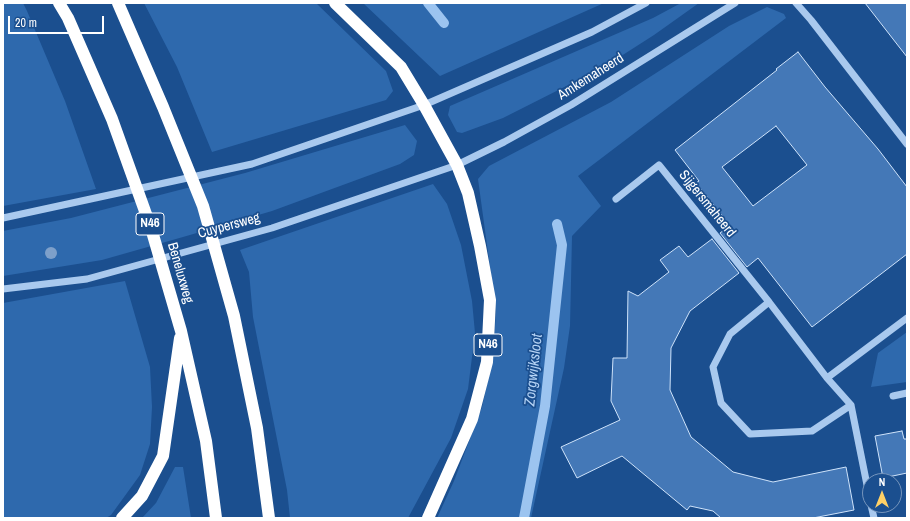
<!DOCTYPE html>
<html>
<head>
<meta charset="utf-8">
<style>
  body { margin:0 }
  #map { position:relative; width:910px; height:521px; overflow:hidden; background:#1b4f8f; font-family:"Archivo Narrow",sans-serif }
  canvas { display:block }
  .frame { position:absolute; inset:0; border:4px solid #fff; pointer-events:none }
  .north { position:absolute; left:862px; top:473px; width:40px; height:40px; box-sizing:border-box; background:#1b4f8f; border:1px solid #7695bc; border-radius:50%; rotate:0deg; font-size:11px; font-weight:700; line-height:16px; text-align:center; color:#fff }
  .north::after { content:''; display:block; margin:auto; width:14px; height:18px; background:#ffd166; clip-path:polygon(50% 0,100% 100%,50% 72%,0 100%) }
  .scale { position:absolute; left:8px; top:16px; width:96px; height:18px; box-sizing:border-box; border:2px solid #fff; border-top:0; padding-left:5px; font-size:12px; line-height:14px; white-space:nowrap; color:#fff; -webkit-text-stroke:3px #1b4f8f; paint-order:stroke }
</style>
</head>
<body>
<div id="map">
<canvas width="910" height="521"></canvas>
<div class="frame"></div>
<div class="north">N</div>
<div class="scale">20 m</div>
</div>
<script>
const g = document.querySelector('canvas').getContext('2d');
g.lineJoin = 'round';
function fill(path, color) { g.fillStyle = color; g.fill(path, 'evenodd'); }
const poly = rows => new Path2D(rows.map(r => 'M' + r).join(''));
function strokePath(path, color, width, dash) { g.strokeStyle = color; g.lineWidth = width; g.lineCap = dash ? 'butt' : 'round'; g.setLineDash(dash || []); g.stroke(path); }
function write(font, color, halo, rows, align = 'center') {
  g.font = font + ' "Archivo Narrow",sans-serif'; g.lineWidth = 3.5; g.setLineDash([]); g.textBaseline = 'middle'; g.strokeStyle = halo; g.fillStyle = color; for (const [text, x, y, turn = 0] of rows) {
    g.save(); g.translate(x, y); g.rotate((+turn || 0) * Math.PI / 180); g.textAlign = isNaN(turn) ? turn : align; if (halo) g.strokeText(text, 0, 0); g.fillText(text, 0, 0); g.restore();
  }
}
fill(poly([
  [3,3,23,3,27,11,65,101,96,189,3,206],
  [144,3,316,3,386,71,393,91,386,100,212,152,177,67],
  [363,3,456,4,604,3,440,76],
  [681,3,699,3,654,35,604,67,503,118,462,133,457,132,448,115,450,106,653,18],
  [767,7,784,14,786,18,578,176,601,206,572,236,570,326,564,368,531,518,437,518,454,481,482,407,493,358,496,311,478,179,489,166,611,102,729,26],
  [405,125,417,141,414,155,400,164,272,211,183,237,102,260,3,276,3,231,71,218,245,173],
  [433,184,447,204,461,245,472,301,475,333,468,389,451,438,408,518,290,518,287,490,253,317,249,272,240,250],
  [125,281,150,367,152,407,150,444,140,475,111,515,106,518,3,518,3,303],
  [907,332,907,382,871,387,878,353],
  [175,467,183,467,191,518,142,518,156,503]
]), '#2e69ad');
strokePath(poly([
  [428,3,444,23],
  [524,518,545,406,562,245,557,224]
]), '#9cc4f0', 10);
const building = poly([
  [865,3,907,3,907,57,865,3],
  [798,52,825,87,878,149,907,187,907,254,812,327,758,258,747,267,720,233,727,228,722,221,725,219,696,183,699,181,675,150,777,70,776,69,798,52],
  [776,126,807,165,753,206,722,167,776,126],
  [712,239,739,273,690,311,671,348,670,390,691,437,733,472,773,482,846,467,854,510,813,518,721,518,713,511,690,506,687,510,622,456,577,478,561,447,620,420,611,401,613,358,627,358,628,291,638,296,669,272,660,260,679,246,688,257,712,239],
  [902,431,904,439,907,439,907,473,883,478,875,436,902,431]
]);
fill(building, '#4478b7');
strokePath(building, '#cfe3fa', 1);
strokePath(poly([
  [796,3,811,20,907,144],
  [616,199,659,165,769,302,827,378],
  [3,218,252,164,424,105,592,32,646,3],
  [3,289,87,279,272,228,457,165,504,142,571,105,735,3],
  [769,302,730,334,713,367,721,403,750,434,812,431,851,405],
  [893,396,907,393],
  [870,500,851,405,827,378,907,318],
  [871,505,874,518]
]), '#a9c9ee', 7);
strokePath(poly([
  [59,3,68,18,112,119,151,228,181,331,206,441,216,518],
  [118,3,163,107,203,206,234,316,257,428,269,518],
  [335,3,401,67,424,105,457,165,468,193,480,246,490,300,487,362,472,419,428,518],
  [122,518,142,496,163,456,180,338]
]), '#fff', 12);
g.fillStyle = '#7ea0ca';
for (const [x, y] of [
  [51,253]
]) { g.beginPath(); g.arc(x, y, 6, 0, 2 * Math.PI); g.fill(); }
for (const [x, y, w] of [
  [150,224,28],
  [488,345,28]
]) { const box = new Path2D(); box.roundRect(x - w / 2, y - 11, w, 22, 3); g.fillStyle = '#1b4f8f'; g.fill(box); strokePath(box, '#fff', 1); }
write('bold 13px', '#fff', null, [
  ["N46",150,224],
  ["N46",488,345]
]);
write('14px', '#fff', '#1b4f8f', [
  ["Amkemaheerd",591,77,-32],
  ["Sijgersmaheerd",707,204,51],
  ["Cuypersweg",229,226,-15],
  ["Beneluxweg",180,273,74]
]);
write('italic 15px', '#b5d3f5', '#1b4f8f', [
  ["Zorgwijksloot",534,370,-84]
]);
</script>
</body>
</html>
